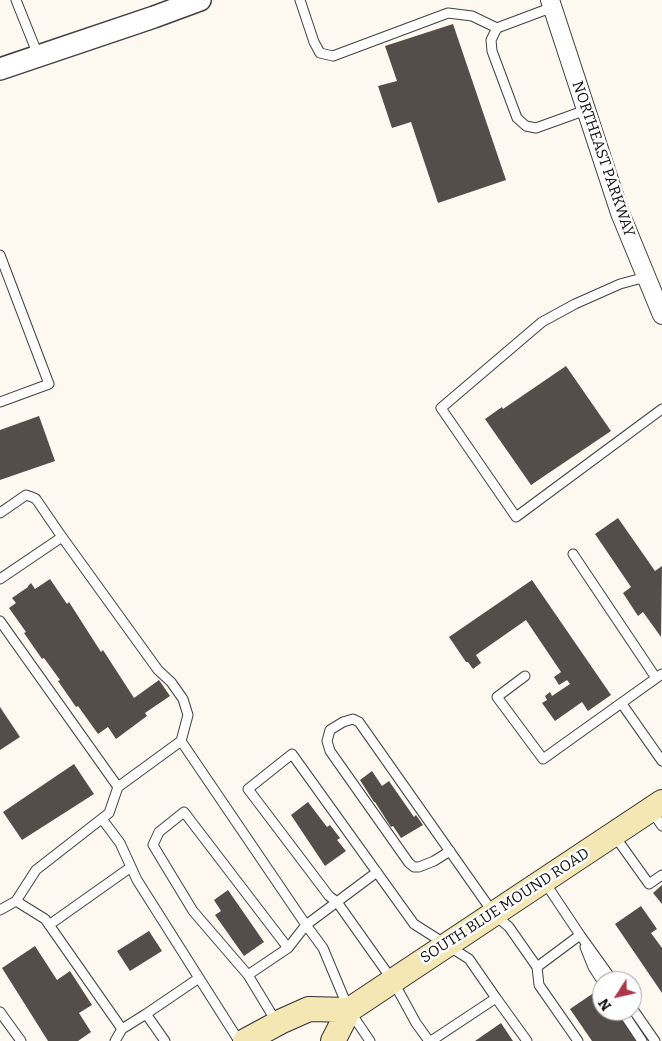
<!DOCTYPE html>
<html>
<head>
<meta charset="utf-8">
<style>
  body { margin:0 }
  #map { position:relative; width:662px; height:1041px; overflow:hidden; background:#fdf9f0; font-family:Bitter,serif }
  canvas { display:block }
  .north { position:absolute; left:592px; top:971px; width:50px; height:50px; box-sizing:border-box; background:#fff; border:1px solid #9e9e9e; border-radius:50%; rotate:235deg; font-size:14px; font-weight:700; line-height:20px; text-align:center; color:#0d0d0d }
  .north::after { content:''; display:block; margin:auto; width:18px; height:22px; background:#ab3748; clip-path:polygon(50% 0,100% 100%,50% 72%,0 100%) }
</style>
</head>
<body>
<div id="map">
<canvas width="662" height="1041"></canvas>
<div class="north">N</div>
</div>
<script>
const g = document.querySelector('canvas').getContext('2d');
g.lineJoin = 'round';
function fill(path, color) { g.fillStyle = color; g.fill(path, 'evenodd'); }
const poly = rows => new Path2D(rows.map(r => 'M' + r).join(''));
function strokePath(path, color, width, dash) { g.strokeStyle = color; g.lineWidth = width; g.lineCap = dash ? 'butt' : 'round'; g.setLineDash(dash || []); g.stroke(path); }
function write(font, color, halo, rows, align = 'center') {
  g.font = font + ' Bitter,serif'; g.lineWidth = 5; g.setLineDash([]); g.textBaseline = 'middle'; g.strokeStyle = halo; g.fillStyle = color; for (const [text, x, y, turn = 0] of rows) {
    g.save(); g.translate(x, y); g.rotate((+turn || 0) * Math.PI / 180); g.textAlign = isNaN(turn) ? turn : align; if (halo) g.strokeText(text, 0, 0); g.fillText(text, 0, 0); g.restore();
  }
}
fill(poly([
  [453,24,506,180,438,203,411,122,392,128,378,86,397,81,385,46],
  [566,366,611,431,531,485,485,419,502,407,503,409],
  [39,416,55,461,0,480,0,430],
  [618,518,655,571,662,566,661,637,643,612,638,616,623,593,631,587,595,534],
  [50,579,67,604,69,602,101,652,103,650,134,698,159,680,170,696,145,713,147,716,116,739,108,727,98,734,78,706,76,707,58,681,60,680,44,658,42,659,24,633,26,632,9,608,16,603,12,598,28,587,28,586,31,583,35,589],
  [532,580,611,695,588,711,582,702,555,721,542,703,547,700,545,696,550,692,552,696,570,684,567,680,559,685,554,677,561,672,526,620,476,655,481,663,473,669,468,662,466,662,449,637],
  [0,707,20,737,0,750],
  [74,764,94,794,22,840,3,812],
  [372,771,382,786,389,781,414,817,416,815,423,825,401,838,393,826,391,827,375,802,374,802,360,780],
  [308,802,327,827,330,825,340,838,337,840,346,851,325,866,291,815],
  [662,885,662,904,653,893],
  [228,890,264,942,244,956,215,915,221,911,214,900],
  [641,906,657,929,651,933,662,948,662,993,615,924],
  [149,931,162,951,130,971,117,951],
  [35,946,57,980,70,971,92,1005,79,1013,91,1032,78,1041,48,1041,2,968],
  [601,988,602,1011,616,1011,637,1041,592,1041,570,1009],
  [501,1023,513,1041,475,1041]
]), '#544e4b');
const service = poly([
  [16,0,38,55],
  [300,0,314,42,320,53,333,56,448,13,472,16,497,28],
  [553,7,497,28,491,40,492,51,517,118,526,126,536,128,586,110],
  [0,255,49,384,0,402],
  [646,277,620,284,575,304,542,322,441,408,516,517,662,409],
  [0,513,26,495,32,497,36,499,62,537],
  [573,554,656,678],
  [0,579,62,537,158,670,171,682,183,699,188,715,181,741],
  [0,621,118,787],
  [525,676,497,697,543,759,662,674],
  [622,704,662,761],
  [651,810,662,826],
  [102,819,120,843,137,880,199,978],
  [614,835,649,884,662,875],
  [450,851,434,861,419,867,414,867,409,863,330,751,327,741,330,730,343,722,353,719,359,722,494,914,509,927,537,967,580,935,544,881],
  [16,901,36,870,109,813,118,787,181,741,306,925,323,948,349,1010,370,1041],
  [0,910,16,901,45,919,122,1029],
  [49,925,131,867],
  [580,935,613,981],
  [585,947,593,967,602,981],
  [537,967,539,985,578,1041],
  [248,975,288,948,306,925,377,872],
  [496,998,527,1041],
  [632,1008,655,1041],
  [622,1011,642,1041],
  [0,1012,21,1041],
  [146,1014,199,978,239,1041],
  [277,1023,248,975,193,911,153,845,159,832,184,812,288,948],
  [115,1041,122,1029,146,1014,165,1041],
  [429,1041,416,1023,393,981,337,902,329,896,248,789,292,754,414,924,469,959,496,998,431,1041]
]);
const minor = poly([
  [550,0,620,213,662,315]
]);
const tertiary = poly([
  [0,69,154,17,200,0]
]);
const secondary = poly([
  [245,1041,282,1021,309,1009,349,1010],
  [333,1041,349,1010,662,802]
]);
strokePath(service, '#404040', 11);
strokePath(minor, '#404040', 20);
strokePath(tertiary, '#404040', 24);
strokePath(secondary, '#2f2f2f', 26);
strokePath(service, '#fff', 9);
strokePath(minor, '#fff', 18);
strokePath(tertiary, '#fff', 21);
strokePath(secondary, '#f5e7b3', 24);
write('15px', '#0d0d0d', '#fff', [
  ["NORTHEAST PARKWAY",603,159,71],
  ["SOUTH BLUE MOUND ROAD",505,906,-33]
]);
</script>
</body>
</html>
